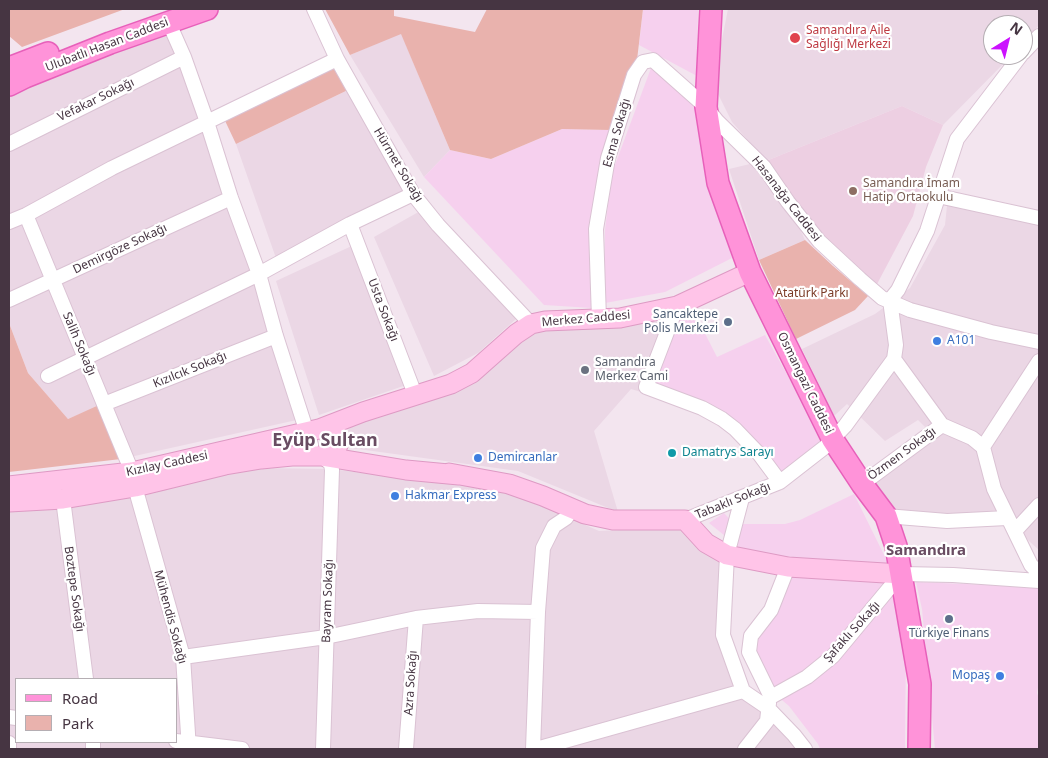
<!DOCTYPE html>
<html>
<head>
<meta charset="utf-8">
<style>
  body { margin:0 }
  #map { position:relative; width:1048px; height:758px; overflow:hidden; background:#f3e5ef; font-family:"Noto Sans",sans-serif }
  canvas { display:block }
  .frame { position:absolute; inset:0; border:10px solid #463542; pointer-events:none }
  .legend { position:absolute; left:15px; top:678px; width:162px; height:65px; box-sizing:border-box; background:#fff; border:1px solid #b5aeb3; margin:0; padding:6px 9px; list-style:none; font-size:15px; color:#463542 }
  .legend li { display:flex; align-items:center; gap:10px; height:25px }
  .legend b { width:25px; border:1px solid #b5aeb3 }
  .north { position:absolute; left:983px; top:15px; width:50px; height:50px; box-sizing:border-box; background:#fff; border:1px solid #b5aeb3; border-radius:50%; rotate:36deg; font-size:14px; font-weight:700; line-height:20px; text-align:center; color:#463542 }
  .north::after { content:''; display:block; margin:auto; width:18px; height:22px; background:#c1f; clip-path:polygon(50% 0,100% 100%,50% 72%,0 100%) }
</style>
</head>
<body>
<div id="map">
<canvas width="1048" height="758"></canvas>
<div class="frame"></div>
<ul class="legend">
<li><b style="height:6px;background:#ff93d9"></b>Road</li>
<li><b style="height:14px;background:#e9b2ad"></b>Park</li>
</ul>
<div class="north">N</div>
</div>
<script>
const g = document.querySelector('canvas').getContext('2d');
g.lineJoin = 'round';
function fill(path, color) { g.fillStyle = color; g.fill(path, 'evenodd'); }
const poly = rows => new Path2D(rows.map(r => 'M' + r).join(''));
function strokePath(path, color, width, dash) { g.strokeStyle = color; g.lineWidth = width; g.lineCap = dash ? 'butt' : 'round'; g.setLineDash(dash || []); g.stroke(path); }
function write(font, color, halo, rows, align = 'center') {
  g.font = font + ' "Noto Sans",sans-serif'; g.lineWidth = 4.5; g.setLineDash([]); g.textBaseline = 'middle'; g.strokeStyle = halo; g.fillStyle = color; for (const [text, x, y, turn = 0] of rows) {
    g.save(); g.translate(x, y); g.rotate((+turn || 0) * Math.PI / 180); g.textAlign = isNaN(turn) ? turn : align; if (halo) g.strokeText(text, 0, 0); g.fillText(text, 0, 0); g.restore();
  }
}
fill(poly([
  [728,9,1039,9,1039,25,1023,43,1023,25,993,25,993,55,1012,55,943,125,902,106,766,161,732,122,713,84],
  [174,33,301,419,121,459,99,406,68,419,28,373,9,323,9,95,86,61],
  [401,33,450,150,424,177,350,55],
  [352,88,413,197,277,261,236,144],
  [750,164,765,179,799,227,805,240,759,260,729,169],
  [948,196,1039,217,1039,550,1002,517,893,510,874,481,937,439,918,420,885,441,847,404,834,416,802,349,875,314,910,288,945,225],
  [422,210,525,311,478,353,434,376,374,237],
  [356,244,415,382,319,415,276,281],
  [683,311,653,386,651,395,631,389,594,431,618,512,518,471,351,448,347,442,348,430,357,421,390,410,525,333],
  [260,468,331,469,507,490,599,531,698,526,728,553,730,634,747,695,808,749,9,749,9,510,228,472],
  [16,679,176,679,176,742,16,742]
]), '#ebd7e5');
fill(poly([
  [643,9,698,9,697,76,639,45],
  [651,68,696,108,732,258,665,292,605,303,605,230,612,173],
  [562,129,610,130,591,229,592,308,544,305,424,177,450,150,491,159],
  [692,308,717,357,765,335,828,448,784,485,755,443,653,386,683,311],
  [854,494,887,561,906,641,905,749,820,749,818,744,789,706,763,684,747,633,777,600,793,561,740,548,709,523,724,513,734,524,785,524,800,520],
  [916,582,1039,587,1039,682,1037,693,1039,698,1039,749,935,749,922,609]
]), '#f6d0ee');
fill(poly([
  [902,106,943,125,926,167,913,216,876,286,818,234,766,161]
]), '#edcfe2');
fill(poly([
  [9,9,125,9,22,47,9,36],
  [325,9,394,9,394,16,475,32,487,9,643,9,635,77,610,130,562,129,491,159,450,150,401,34,350,55],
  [334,57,352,88,236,144,219,108],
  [805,240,833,266,868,296,855,310,796,339,759,260],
  [9,323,28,373,68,419,99,405,121,459,9,472]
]), '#e9b2ad');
const street = poly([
  [314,9,337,59,413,194,438,225,531,324],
  [168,21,184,57,207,122,231,198,259,274,276,336,311,445],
  [1023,53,1039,36],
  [9,144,184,57],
  [938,196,1039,218],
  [26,215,132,472],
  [9,222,26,215,112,168,337,59],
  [350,224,416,397],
  [9,300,231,198],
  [677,306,646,387,702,408,722,419,735,429,760,455,780,482],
  [599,319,596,229,608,158,634,75,643,62,653,60,706,107,717,121,764,167,788,202,819,241,860,279,882,298,910,310,991,332,1039,342],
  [894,359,942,425,972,438,983,447,994,489,1031,565,1039,573],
  [48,376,259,274,350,224,413,194],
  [104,404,276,336],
  [983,447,1039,361],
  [322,456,331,464,332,470,323,749],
  [862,484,942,425],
  [135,487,183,657,189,749],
  [742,498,727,555,723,635,743,691,768,708,794,735,805,749],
  [63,499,86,679],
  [886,516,947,521,1007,518],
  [685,520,780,482,825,447,845,426,894,359,896,345,890,300,898,290,927,231,957,139,1021,55],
  [1015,531,1039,505],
  [183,657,326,637,416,618,478,611,538,612],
  [771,697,807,677,833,656,901,574,953,575,1039,581],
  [771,697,749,652,751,636,771,610,788,567],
  [9,717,16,718],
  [176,741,242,749],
  [93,742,93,749],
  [9,743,9,749],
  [406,749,416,618],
  [533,749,538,612,543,548,554,526,566,518,573,508],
  [536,749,743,691],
  [745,749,767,721,769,703]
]);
const secondary = poly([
  [319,429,363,412,451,384,472,373,516,334,531,324,545,321,620,318,677,306,750,272],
  [321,456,406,470,459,475],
  [449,473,509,484,543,496,585,514,613,520,685,520,706,543,727,555,788,567,901,574],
  [9,486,132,472,323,428,328,428,336,433,339,442,336,451,326,456,292,456,261,459,225,465,135,487,63,499,9,502]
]);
const primary = poly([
  [711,9,706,107,718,183,750,272,833,440,862,484,886,516,896,546,920,684,919,749],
  [9,68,48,53],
  [9,85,25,77,110,43,207,9]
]);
strokePath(street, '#dac2d3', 16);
strokePath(secondary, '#de9ac4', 21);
strokePath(primary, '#e760ba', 24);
strokePath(street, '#fff', 14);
strokePath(secondary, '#ffc4e8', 19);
strokePath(primary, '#ff93d9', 21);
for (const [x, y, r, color] of [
  [795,38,6,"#e0444e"],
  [853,191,5,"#8d6e63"],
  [728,322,5,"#5c6f8a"],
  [937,341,5,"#3f7fe0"],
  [585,370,5,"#6b7280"],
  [672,453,5,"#0f9aa8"],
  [478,458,5,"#3f7fe0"],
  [395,496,5,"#3f7fe0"],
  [949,619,5,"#5c6f8a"],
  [1000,676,5,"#3f7fe0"]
]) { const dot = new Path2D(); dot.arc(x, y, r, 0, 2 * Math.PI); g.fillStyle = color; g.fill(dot); strokePath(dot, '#fff', 2); }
write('12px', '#be3a42', '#fff', [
  ["Samandıra Aile",806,31],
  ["Sağlığı Merkezi",806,45]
], 'left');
write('12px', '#463542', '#fff', [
  ["Ulubatlı Hasan Caddesi",107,45,-21],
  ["Vefakar Sokağı",96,100,-26],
  ["Esma Sokağı",617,133,-74],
  ["Hürmet Sokağı",398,165,59],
  ["Hasanağa Caddesi",786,199,52],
  ["Demirgöze Sokağı",120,249,-25],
  ["Usta Sokağı",383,310,69],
  ["Merkez Caddesi",586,319,-5],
  ["Salih Sokağı",79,344,67],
  ["Kızılcık Sokağı",190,370,-22],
  ["Osmangazi Caddesi",805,383,64],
  ["Özmen Sokağı",902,454,-36],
  ["Kızılay Caddesi",167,464,-12],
  ["Tabaklı Sokağı",733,501,-22],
  ["Boztepe Sokağı",74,589,82],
  ["Bayram Sokağı",328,601,-88],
  ["Mühendis Sokağı",170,617,75],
  ["Şafaklı Sokağı",852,632,-48],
  ["Azra Sokağı",411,683,-86]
]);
write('12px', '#785e54', '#fff', [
  ["Samandıra İmam",863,184],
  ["Hatip Ortaokulu",863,198]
], 'left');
write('12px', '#7a3b26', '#fff', [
  ["Atatürk Parkı",812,294]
]);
write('12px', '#4e5e75', '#fff', [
  ["Sancaktepe",718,315],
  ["Polis Merkezi",718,329],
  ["Türkiye Finans",949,634,"center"]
], 'right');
write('12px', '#366cbe', '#fff', [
  ["A101",947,341],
  ["Demircanlar",488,458],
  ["Hakmar Express",405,496],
  ["Mopaş",990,676,"right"]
], 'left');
write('12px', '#5b616d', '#fff', [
  ["Samandıra",595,363],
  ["Merkez Cami",595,377]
], 'left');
write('12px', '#0d838f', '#fff', [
  ["Damatrys Sarayı",682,453]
], 'left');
write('bold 15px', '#694c62', '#fff', [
  ["Samandıra",926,551]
]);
write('bold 18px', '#694c62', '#fff', [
  ["Eyüp Sultan",325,441]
]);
</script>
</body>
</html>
